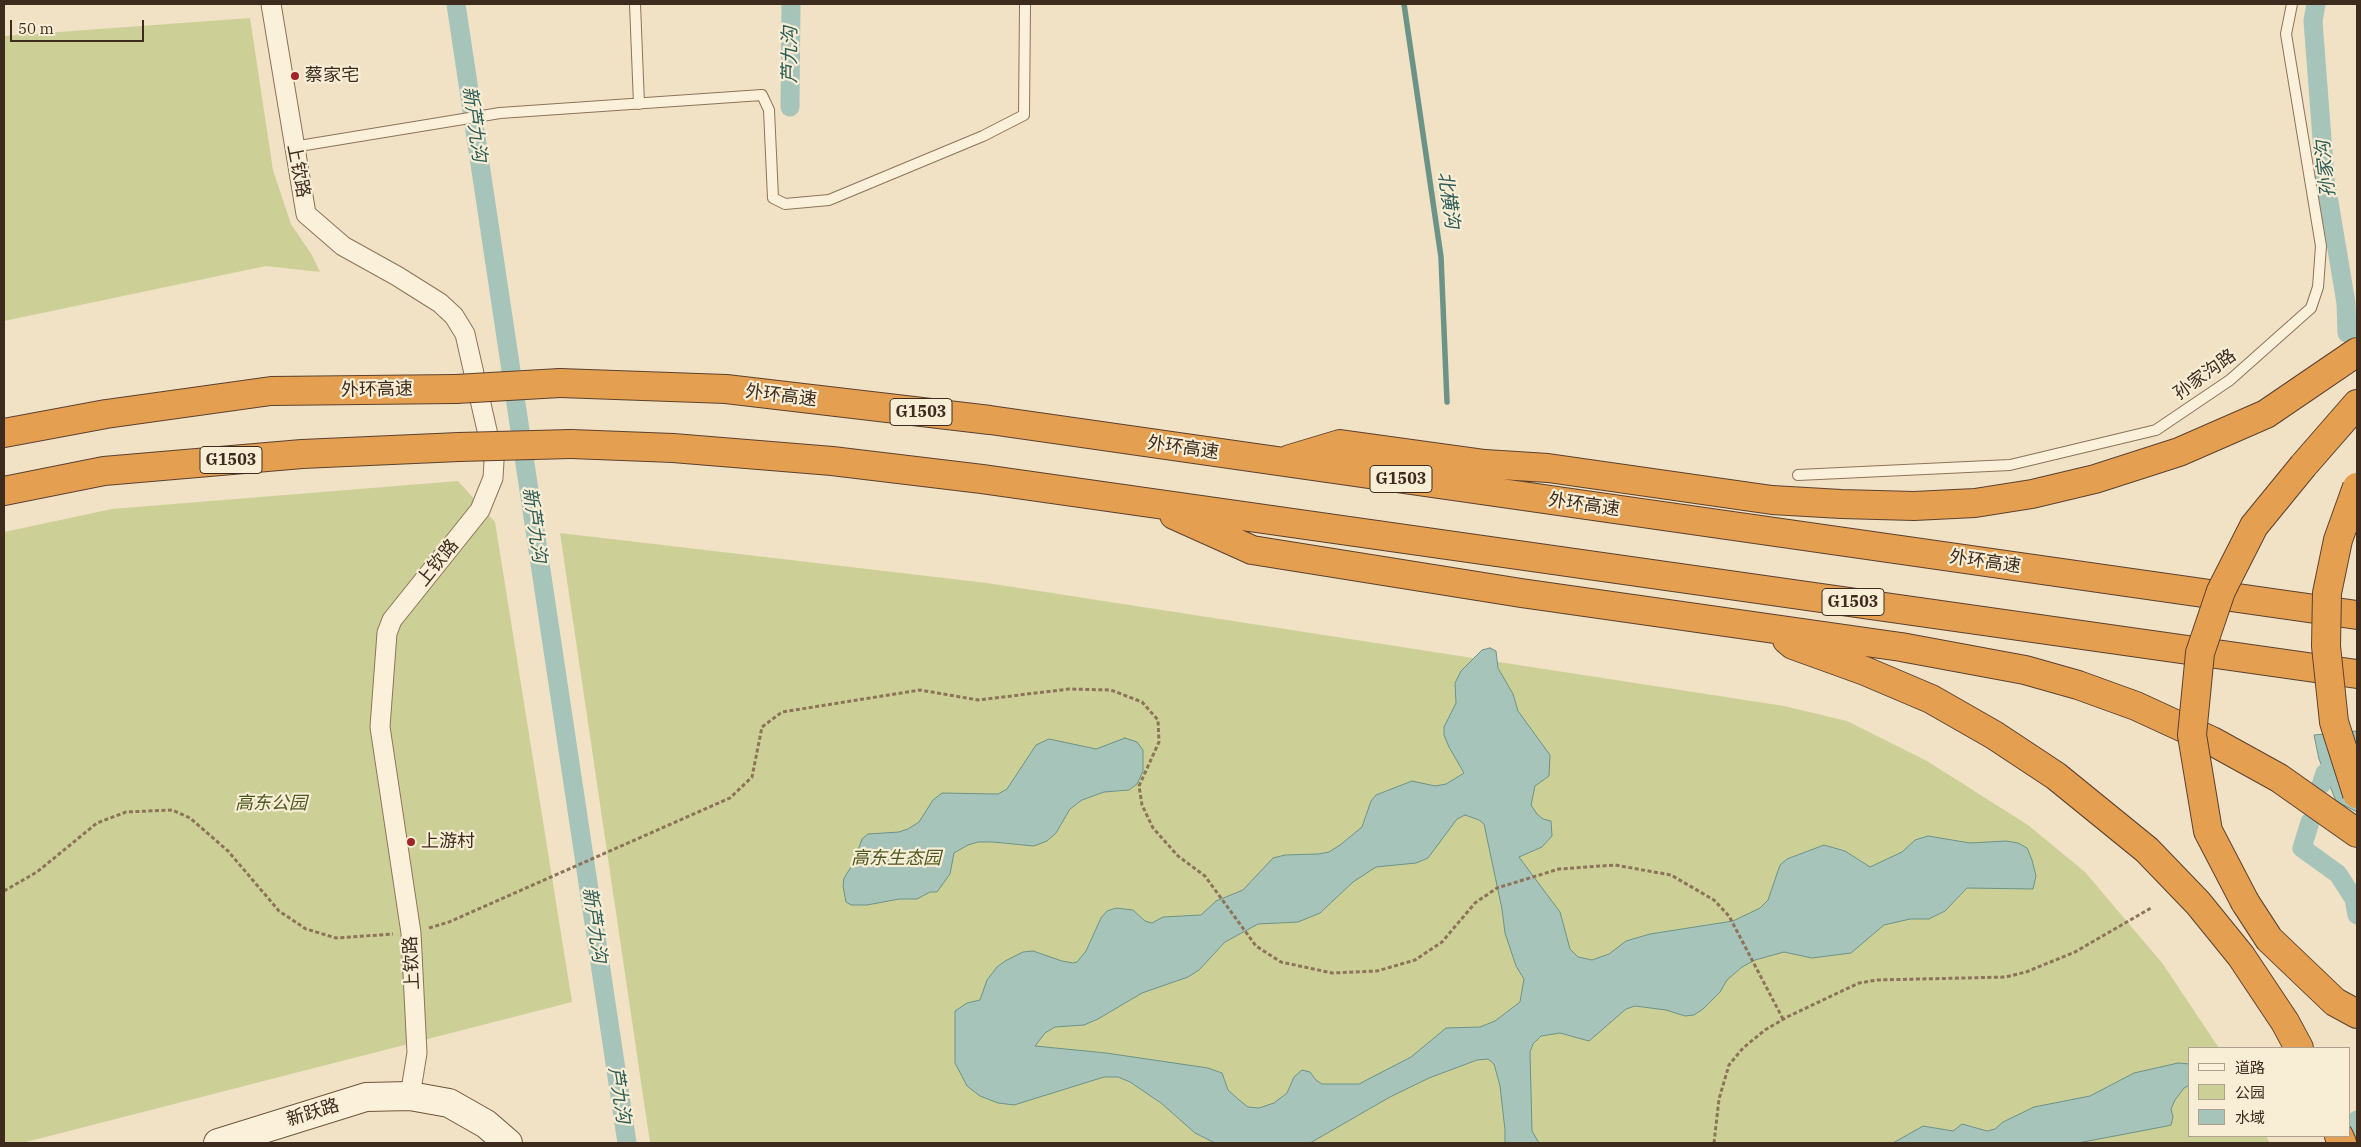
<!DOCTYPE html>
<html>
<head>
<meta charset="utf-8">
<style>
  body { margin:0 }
  #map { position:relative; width:2361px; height:1147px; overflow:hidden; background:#f1e2c5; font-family:"IBM Plex Serif","Noto Sans SC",serif }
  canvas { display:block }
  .frame { position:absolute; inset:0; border:5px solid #3d2c1e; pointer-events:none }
  .legend { position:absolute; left:2188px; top:1047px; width:162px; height:90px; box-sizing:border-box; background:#f8edd5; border:1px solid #ada08c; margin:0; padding:6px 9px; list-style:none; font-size:15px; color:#3d2c1e }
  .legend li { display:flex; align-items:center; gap:10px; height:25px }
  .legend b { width:25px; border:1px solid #ada08c }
  .scale { position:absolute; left:10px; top:20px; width:134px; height:22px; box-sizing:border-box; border:2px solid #3d2c1e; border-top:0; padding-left:6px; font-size:15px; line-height:18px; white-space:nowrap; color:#3d2c1e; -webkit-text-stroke:4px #f8edd5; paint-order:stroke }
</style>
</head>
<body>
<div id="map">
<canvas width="2361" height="1147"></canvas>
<div class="frame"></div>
<ul class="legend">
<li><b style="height:6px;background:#fbf0d9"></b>道路</li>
<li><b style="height:14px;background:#ccd097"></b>公园</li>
<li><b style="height:14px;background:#a7c4ba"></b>水域</li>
</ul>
<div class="scale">50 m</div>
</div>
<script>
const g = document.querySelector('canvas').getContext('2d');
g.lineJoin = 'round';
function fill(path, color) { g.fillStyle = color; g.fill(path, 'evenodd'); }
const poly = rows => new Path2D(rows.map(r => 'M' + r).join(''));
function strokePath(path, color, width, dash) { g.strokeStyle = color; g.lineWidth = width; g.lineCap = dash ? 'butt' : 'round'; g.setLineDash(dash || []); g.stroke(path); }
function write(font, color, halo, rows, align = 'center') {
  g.font = font + ' "IBM Plex Serif","Noto Sans SC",serif'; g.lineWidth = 4.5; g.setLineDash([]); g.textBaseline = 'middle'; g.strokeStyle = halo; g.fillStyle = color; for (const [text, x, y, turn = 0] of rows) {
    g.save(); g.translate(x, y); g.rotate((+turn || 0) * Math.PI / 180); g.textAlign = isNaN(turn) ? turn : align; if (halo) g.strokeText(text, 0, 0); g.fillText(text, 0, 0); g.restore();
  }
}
fill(poly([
  [250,18,273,170,291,224,312,255,320,272,266,266,4,321,4,36],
  [458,481,495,522,572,1002,22,1143,4,1143,4,532,112,509],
  [560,533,987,583,1784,706,1847,721,1927,761,2028,825,2085,872,2163,964,2219,1048,2190,1048,2190,1136,2266,1136,2270,1143,650,1143]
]), '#ccd097');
const water = poly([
  [1490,648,1496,651,1498,668,1513,694,1518,711,1550,755,1549,776,1535,786,1531,805,1537,814,1543,819,1551,821,1552,836,1542,847,1519,857,1560,912,1570,949,1578,957,1592,960,1609,954,1626,941,1650,934,1733,921,1760,908,1768,900,1780,865,1787,859,1824,845,1845,851,1870,867,1902,852,1915,840,1928,836,1970,843,2006,841,2018,843,2027,848,2032,860,2036,876,2033,889,1967,888,1945,911,1929,919,1910,919,1884,925,1851,953,1812,958,1784,952,1755,960,1742,967,1727,980,1720,992,1703,1009,1694,1015,1685,1016,1666,1010,1635,1006,1626,1009,1589,1041,1560,1033,1541,1036,1533,1044,1530,1052,1532,1131,1539,1143,1505,1143,1505,1130,1500,1086,1494,1064,1488,1059,1477,1060,1429,1078,1390,1097,1310,1143,1215,1143,1195,1133,1161,1103,1130,1082,1118,1077,1104,1077,1014,1105,998,1103,980,1096,967,1086,955,1063,955,1011,967,1003,980,1000,987,980,997,967,1005,961,1023,952,1033,951,1062,961,1073,963,1077,962,1086,951,1101,918,1107,911,1116,908,1133,910,1145,921,1152,923,1163,917,1201,915,1216,901,1243,890,1273,858,1285,855,1318,854,1329,852,1340,845,1362,827,1371,801,1376,795,1412,781,1435,786,1446,784,1464,773,1449,747,1444,735,1444,727,1456,703,1455,683,1461,671,1482,650,1490,648],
  [1465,815,1479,820,1484,824,1502,909,1505,933,1516,966,1524,979,1520,1002,1495,1021,1480,1027,1446,1028,1411,1057,1359,1084,1322,1084,1316,1080,1310,1072,1302,1070,1294,1077,1287,1093,1274,1103,1259,1108,1248,1107,1238,1099,1228,1090,1222,1073,1208,1068,1106,1053,1035,1046,1045,1033,1055,1027,1084,1025,1098,1019,1142,993,1188,977,1199,970,1225,942,1258,924,1298,922,1320,913,1353,882,1376,867,1416,863,1428,858,1457,819,1465,815],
  [2357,731,2357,812,2336,801,2319,759,2314,735,2357,731],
  [1125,738,1137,742,1143,750,1143,771,1137,784,1129,790,1104,792,1082,800,1070,809,1056,833,1047,841,1034,846,993,842,978,842,968,845,954,853,950,874,937,892,930,892,917,899,899,899,867,905,851,905,846,902,843,886,844,878,853,864,862,839,868,834,899,832,908,829,919,822,933,800,942,793,998,794,1007,789,1036,745,1049,739,1096,749,1125,738],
  [2178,1063,2190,1064,2190,1085,2184,1088,2175,1100,2171,1109,2173,1117,2171,1125,2167,1126,2078,1143,1893,1143,1923,1126,1953,1131,1962,1124,1987,1131,1995,1129,2003,1122,2034,1107,2090,1096,2134,1073,2178,1063]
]);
fill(water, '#a7c4ba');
strokePath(water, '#6c9388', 1);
strokePath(poly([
  [1404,4,1441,257,1447,402]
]), '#6c9388', 5.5);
strokePath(poly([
  [456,4,627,1143],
  [2316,4,2313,21,2325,178,2346,303,2347,333],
  [790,107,791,4],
  [2321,785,2325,773],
  [2310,822,2302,848,2338,874,2354,899,2357,915],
  [2353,1143,2357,1120]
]), '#a7c4ba', 19);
const lane = poly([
  [635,4,639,104],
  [293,147,500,113,762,95,769,110,773,198,785,204,829,200,983,136,1024,115,1025,4],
  [1798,475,2010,465,2156,430,2230,380,2311,308,2318,287,2321,246,2286,34,2292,4]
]);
const street = poly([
  [271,4,306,214,343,246,397,276,440,303,454,316,465,334,494,461,493,478,480,510,392,620,387,633,380,727,411,933,417,1053,410,1096]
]);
const secondary = poly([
  [218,1143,366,1097,410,1096,449,1103,486,1124,508,1143]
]);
const highway = poly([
  [560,383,726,389,990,420,2357,615],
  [4,433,106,414,271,391,456,389],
  [571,444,673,448,832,461,982,479,2357,674],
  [1290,459,1340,444,1485,464,1548,468,1772,500,1841,504,1914,506,1975,503,2032,494,2095,479,2179,452,2266,414,2357,352],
  [2303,466,2357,404],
  [4,491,104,471,302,454,459,447],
  [1174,515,1252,550,1521,593,1901,647,2025,670,2078,685,2136,706,2212,741,2279,778,2357,833],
  [1787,640,1793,645,1865,671,1931,699,1994,735,2056,776,2147,850,2198,903,2241,956,2285,1022,2299,1048],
  [2245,902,2269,939,2335,1002,2357,1014],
  [2339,1136,2342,1143]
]);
strokePath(lane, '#8d7359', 12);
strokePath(street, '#8d7359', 21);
strokePath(secondary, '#6f543c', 30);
strokePath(highway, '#5b412e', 30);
strokePath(poly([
  [4,891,37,872,97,823,126,812,172,810,190,818,228,851,279,911,306,929,336,938,393,934],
  [429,928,449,922,730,798,752,777,762,727,782,712,920,690,978,700,1069,689,1111,690,1142,702,1158,720,1159,742,1139,786,1142,805,1153,828,1178,856,1205,876,1256,946,1281,962,1332,973,1377,971,1415,960,1442,942,1475,903,1497,888,1559,869,1615,865,1671,875,1714,900,1729,916,1783,1019],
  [1714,1143,1719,1099,1729,1065,1743,1048,1765,1030,1789,1016,1859,983,1877,980,2006,977,2026,972,2075,952,2151,908]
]), '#8d7359', 3, [4, 2.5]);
strokePath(lane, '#fbf0d9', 10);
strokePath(street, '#fbf0d9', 19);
strokePath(secondary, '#fbf0d9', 28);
strokePath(highway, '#e59f51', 28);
const highwayBridge = poly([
  [456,389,560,383],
  [459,447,571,444],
  [2357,487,2338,540,2327,593,2326,646,2334,722,2357,794],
  [2245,902,2208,831,2192,735,2200,653,2221,591,2254,526,2303,466]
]);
strokePath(highwayBridge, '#5b412e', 30, []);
strokePath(highwayBridge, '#e59f51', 28);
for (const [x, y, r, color] of [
  [295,76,5,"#a0252a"],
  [411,842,5,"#a0252a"]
]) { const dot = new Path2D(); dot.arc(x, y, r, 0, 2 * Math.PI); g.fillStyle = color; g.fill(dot); strokePath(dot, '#f8edd5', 2); }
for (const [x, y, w] of [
  [921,412,62],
  [231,460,62],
  [1401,479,62],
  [1853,602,62]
]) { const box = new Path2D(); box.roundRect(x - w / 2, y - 13.5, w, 27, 4); g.fillStyle = '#f8edd5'; g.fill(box); strokePath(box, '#3d2c1e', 1); }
write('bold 16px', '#3d2c1e', null, [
  ["G1503",921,412],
  ["G1503",231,460],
  ["G1503",1401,479],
  ["G1503",1853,602]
]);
write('18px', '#3d2c1e', '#f8edd5', [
  ["蔡家宅",305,76],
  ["上游村",421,842]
], 'left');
write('18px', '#3d2c1e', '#f8edd5', [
  ["上钦路",298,171,79],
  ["孙家沟路",2205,375,-36],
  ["外环高速",377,390,-1],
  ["外环高速",781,396,7],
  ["外环高速",1183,448,8],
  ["外环高速",1584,505,8],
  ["外环高速",1985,562,8],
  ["上钦路",438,563,-51],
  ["上钦路",412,963,-93],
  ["新跃路",313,1113,-17]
]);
write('italic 18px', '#4e5a23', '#f8edd5', [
  ["高东公园",271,804],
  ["高东生态园",896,859]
]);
write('italic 19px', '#2c5d58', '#f8edd5', [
  ["芦九沟",791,55,-90],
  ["新芦九沟",474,124,82],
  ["孙家沟",2326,169,-96],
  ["北横沟",1448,200,82],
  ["新芦九沟",534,525,82],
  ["新芦九沟",594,925,82],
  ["芦九沟",619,1095,81]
]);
</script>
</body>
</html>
